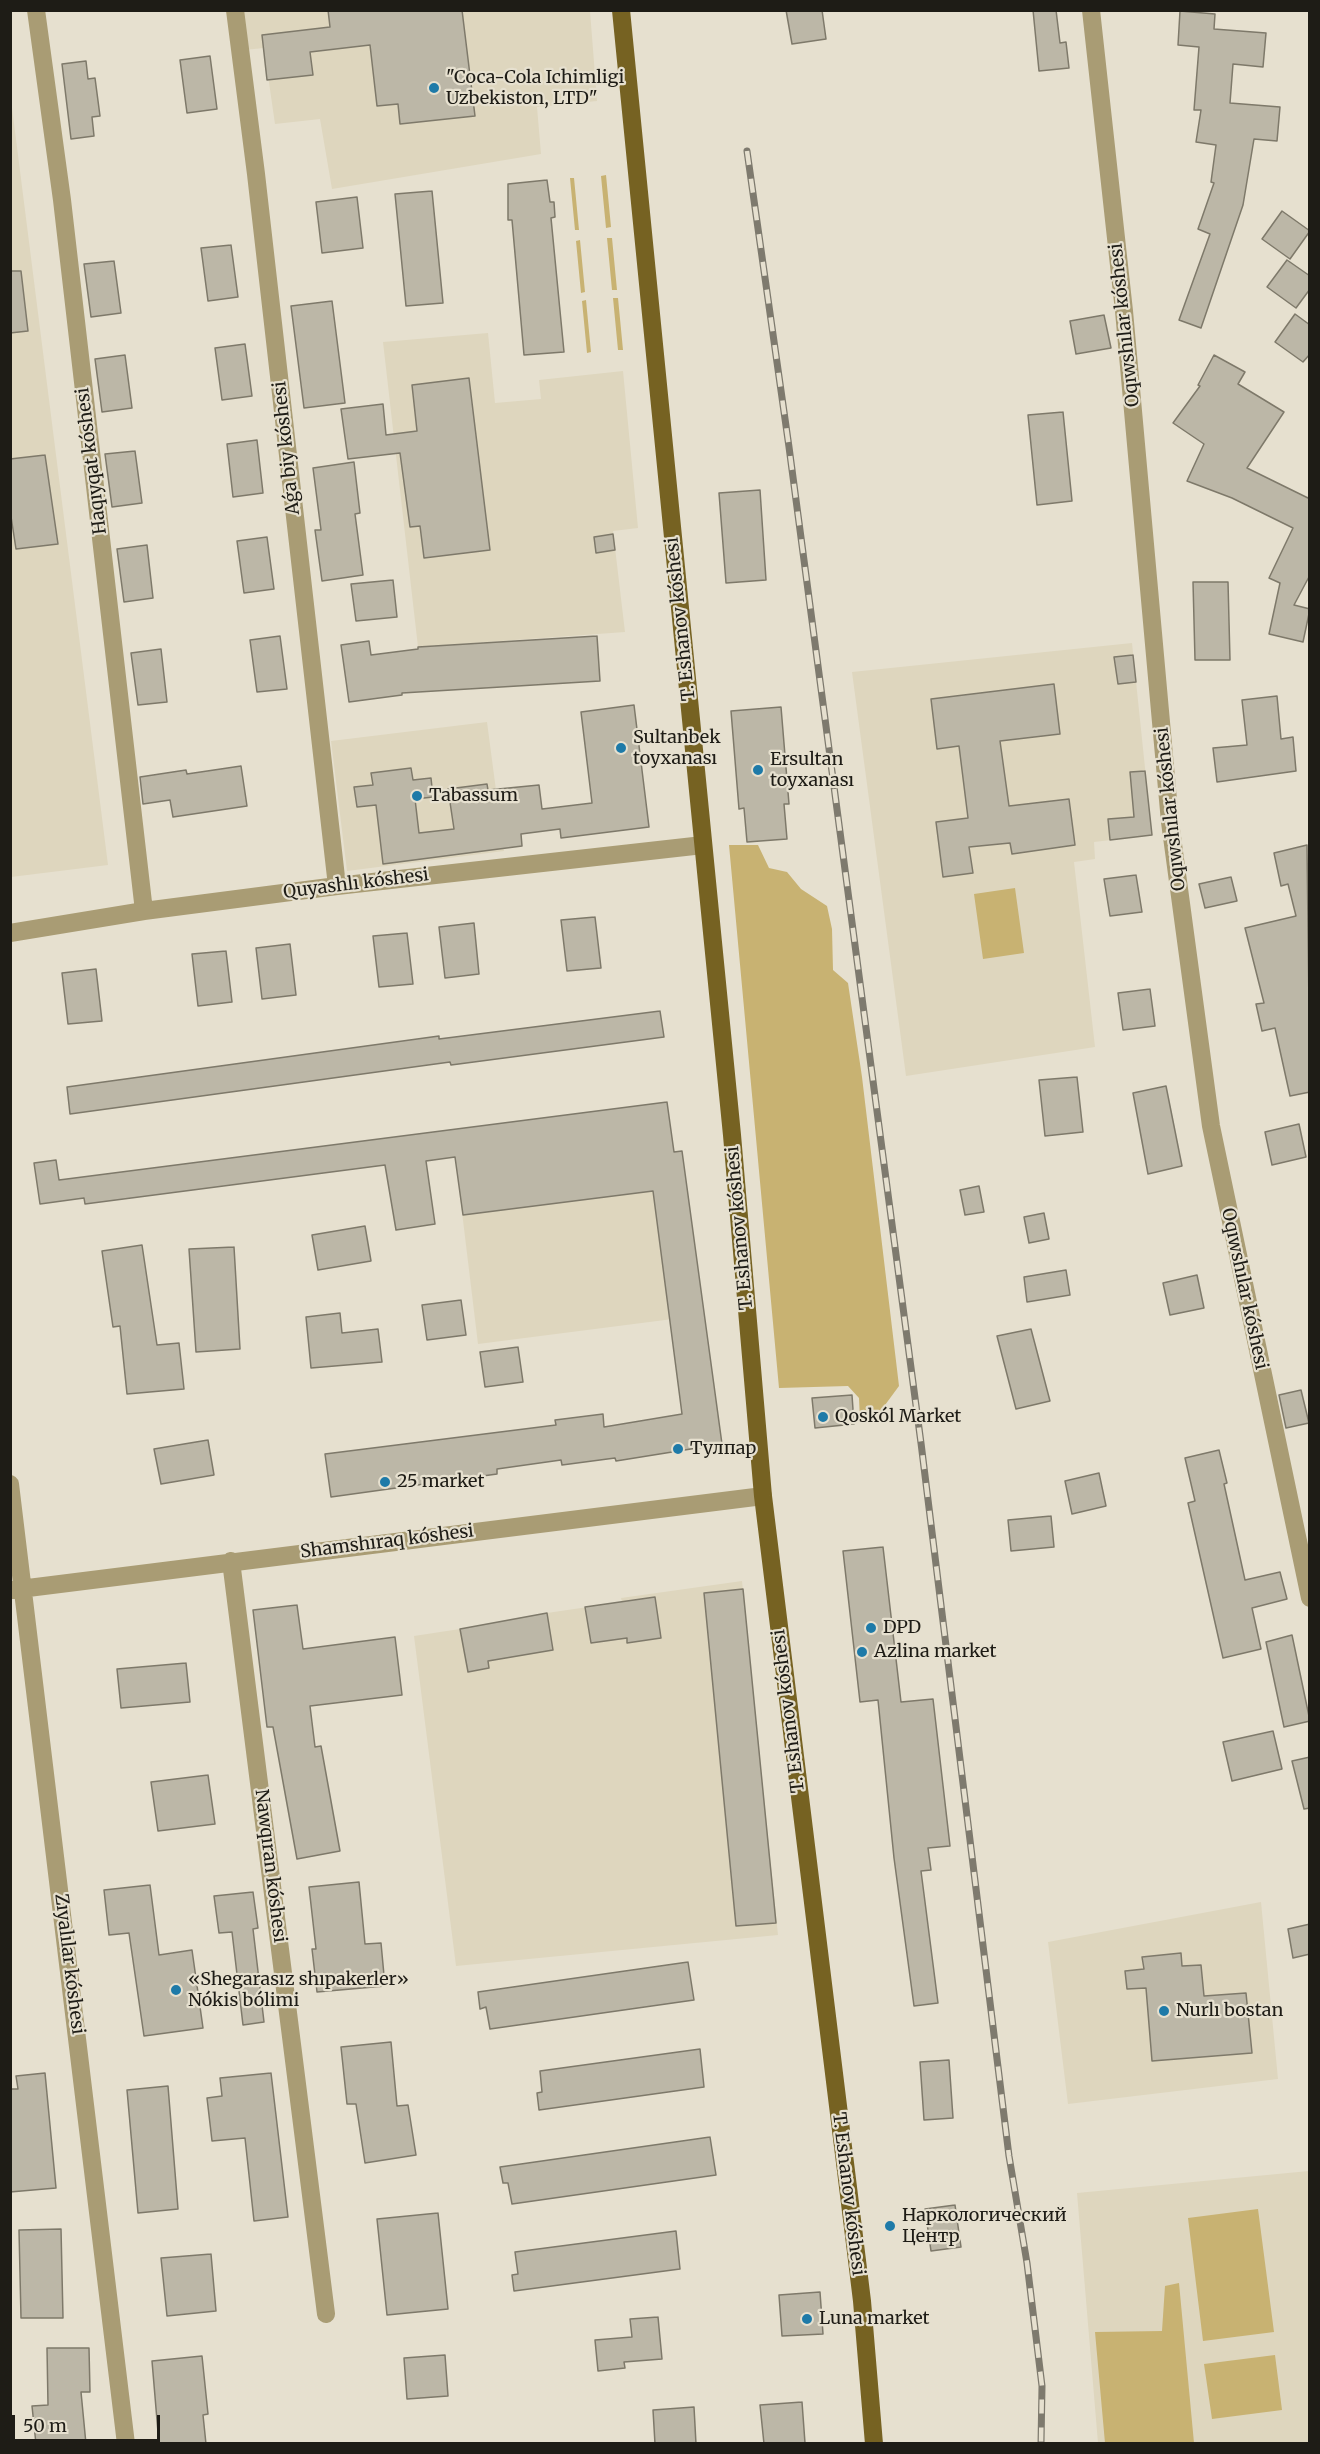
<!DOCTYPE html>
<html>
<head>
<meta charset="utf-8">
<style>
  body { margin:0 }
  #map { position:relative; width:1320px; height:2454px; overflow:hidden; background:#e6e0cf; font-family:Merriweather,serif }
  canvas { display:block }
  .frame { position:absolute; inset:0; border:12px solid #1e1c16; pointer-events:none }
  .scale { position:absolute; left:12px; top:2415px; width:148px; height:27px; box-sizing:border-box; border:3px solid #1e1c16; border-top:0; padding-left:8px; font-size:18px; line-height:21px; white-space:nowrap; color:#1e1c16; -webkit-text-stroke:4px #e6e0cf; paint-order:stroke }
</style>
</head>
<body>
<div id="map">
<canvas width="1320" height="2454"></canvas>
<div class="frame"></div>
<div class="scale">50 m</div>
</div>
<script>
const g = document.querySelector('canvas').getContext('2d');
g.lineJoin = 'round';
function fill(path, color) { g.fillStyle = color; g.fill(path, 'evenodd'); }
const poly = rows => new Path2D(rows.map(r => 'M' + r).join(''));
function strokePath(path, color, width, dash) { g.strokeStyle = color; g.lineWidth = width; g.lineCap = dash ? 'butt' : 'round'; g.setLineDash(dash || []); g.stroke(path); }
function write(font, color, halo, rows, align = 'center') {
  g.font = font + ' Merriweather,serif'; g.lineWidth = 4.5; g.setLineDash([]); g.textBaseline = 'middle'; g.strokeStyle = halo; g.fillStyle = color; for (const [text, x, y, turn = 0] of rows) {
    g.save(); g.translate(x, y); g.rotate((+turn || 0) * Math.PI / 180); g.textAlign = isNaN(turn) ? turn : align; if (halo) g.strokeText(text, 0, 0); g.fillText(text, 0, 0); g.restore();
  }
}
fill(poly([
  [240,11,590,11,597,101,537,107,541,154,332,189,320,119,275,124,264,48,244,50],
  [10,92,108,865,11,877,10,877],
  [488,333,495,403,541,399,539,380,623,371,638,528,613,531,625,632,418,647,383,342],
  [1132,643,1152,835,1094,842,1095,859,1074,862,1095,1047,906,1076,852,672],
  [487,722,504,851,347,871,331,741],
  [682,1151,704,1315,478,1344,458,1179],
  [742,1581,778,1935,456,1966,414,1636,460,1629,468,1672,489,1668,488,1661,553,1650,547,1613,622,1602,621,1598],
  [1261,1902,1278,2079,1068,2104,1048,1942],
  [1309,2171,1309,2443,1098,2443,1077,2193]
]), '#ded6be');
fill(poly([
  [606,175,611,227,606,228,601,176],
  [570,178,574,178,579,230,575,230],
  [607,238,612,238,617,290,612,290],
  [580,240,585,292,581,293,576,241],
  [613,298,618,298,623,350,618,350],
  [586,300,591,352,587,353,582,301],
  [729,845,758,845,769,868,787,872,801,889,827,906,832,929,833,970,848,983,862,1077,899,1386,874,1420,860,1421,859,1398,848,1386,779,1388],
  [1015,888,1024,953,983,959,974,894],
  [1258,2209,1274,2332,1203,2341,1188,2218],
  [1179,2283,1194,2443,1105,2443,1095,2332,1162,2331,1165,2286],
  [1275,2355,1282,2410,1212,2419,1204,2364]
]), '#c8b272');
const building = poly([
  [328,10,462,10,475,116,400,124,398,104,377,106,370,45,310,52,313,75,267,80,262,35,330,27,328,10],
  [786,10,822,10,826,39,792,44,786,10],
  [1033,10,1056,10,1060,43,1066,42,1069,68,1039,71,1033,10],
  [1180,11,1215,14,1214,29,1266,33,1263,67,1233,64,1230,103,1280,107,1277,141,1254,139,1243,205,1201,328,1179,320,1210,234,1198,229,1214,183,1211,182,1216,145,1196,142,1201,110,1194,110,1199,47,1178,45,1180,11],
  [210,56,217,109,187,113,180,60,210,56],
  [86,61,88,79,95,78,100,116,92,117,94,136,71,139,62,64,86,61],
  [547,180,550,202,554,202,555,217,551,218,564,352,524,355,512,220,508,220,508,184,547,180],
  [432,191,443,303,406,306,395,194,432,191],
  [357,197,363,248,322,253,316,202,357,197],
  [1282,211,1310,231,1290,259,1262,239,1282,211],
  [231,245,238,297,208,301,201,248,231,245],
  [1287,260,1310,276,1310,289,1296,308,1267,287,1287,260],
  [114,261,121,313,91,317,84,264,114,261],
  [10,271,21,271,28,331,10,333,10,271],
  [332,301,345,403,304,408,291,306,332,301],
  [1295,314,1310,325,1310,354,1303,362,1275,342,1295,314],
  [1104,315,1111,348,1076,354,1070,321,1104,315],
  [245,344,252,396,222,400,215,348,245,344],
  [125,355,132,408,102,412,95,359,125,355],
  [1214,355,1245,372,1238,384,1284,412,1247,468,1308,498,1310,495,1310,575,1294,605,1310,609,1303,642,1269,634,1280,583,1269,578,1293,528,1232,498,1187,481,1204,444,1173,423,1200,386,1198,385,1214,355],
  [469,378,490,550,424,558,420,526,410,527,400,453,348,459,341,409,383,404,386,435,417,431,412,385,469,378],
  [1063,412,1072,501,1037,505,1028,415,1063,412],
  [257,440,263,493,233,497,227,444,257,440],
  [135,451,142,503,112,507,105,454,135,451],
  [45,455,58,544,16,549,10,510,10,459,45,455],
  [354,462,360,513,355,514,363,575,322,581,315,530,321,530,313,468,354,462],
  [760,490,766,580,726,583,719,493,760,490],
  [613,534,615,550,596,553,594,537,613,534],
  [267,537,274,589,244,593,237,541,267,537],
  [147,545,153,598,124,602,117,549,147,545],
  [393,580,397,617,356,621,351,584,393,580],
  [1193,582,1228,582,1230,660,1195,660,1193,582],
  [280,636,287,689,257,692,250,640,280,636],
  [597,636,600,681,402,693,402,695,349,702,341,645,369,641,371,655,418,649,418,647,597,636],
  [161,649,167,702,138,705,131,653,161,649],
  [1133,655,1136,682,1118,684,1114,657,1133,655],
  [1054,684,1060,734,1000,741,1009,806,1069,799,1075,845,1012,854,1010,843,969,847,973,873,943,877,936,822,968,818,959,746,937,749,931,699,1054,684],
  [1277,696,1281,739,1293,737,1296,771,1217,782,1213,748,1247,745,1242,700,1277,696],
  [634,705,649,827,561,838,560,829,521,834,522,846,383,864,376,805,357,807,354,787,373,785,371,773,411,768,413,780,431,778,433,797,415,799,419,833,454,829,448,789,487,784,488,790,539,785,542,809,592,803,581,712,634,705],
  [781,707,789,804,784,804,787,839,747,842,744,808,739,809,731,711,781,707],
  [241,766,247,806,173,817,170,800,143,804,140,777,186,770,187,774,241,766],
  [1145,771,1152,835,1110,840,1108,819,1134,817,1130,772,1145,771],
  [1307,845,1310,1092,1290,1096,1275,1028,1262,1031,1256,1004,1264,1003,1245,928,1296,916,1288,884,1281,886,1274,853,1307,845],
  [1136,875,1142,912,1110,916,1104,879,1136,875],
  [1231,877,1237,901,1205,908,1199,884,1231,877],
  [595,917,601,968,567,971,561,920,595,917],
  [474,923,479,974,445,978,439,927,474,923],
  [407,933,413,984,379,987,373,936,407,933],
  [290,944,296,995,262,999,256,948,290,944],
  [226,951,232,1002,198,1006,192,954,226,951],
  [96,969,102,1021,68,1024,62,973,96,969],
  [1150,989,1155,1026,1123,1030,1118,993,1150,989],
  [660,1011,664,1037,451,1065,450,1062,70,1114,67,1087,439,1036,439,1039,660,1011],
  [1077,1077,1083,1132,1045,1136,1039,1080,1077,1077],
  [1166,1086,1182,1166,1148,1174,1133,1093,1166,1086],
  [667,1102,674,1152,682,1151,722,1444,616,1461,615,1458,562,1465,561,1460,497,1469,497,1474,331,1497,325,1454,556,1425,555,1420,603,1414,604,1427,682,1414,653,1191,463,1215,455,1157,426,1161,435,1224,396,1230,385,1165,85,1204,84,1198,40,1204,34,1163,56,1160,59,1180,667,1102],
  [1299,1124,1306,1157,1272,1165,1265,1132,1299,1124],
  [979,1186,984,1212,965,1215,960,1190,979,1186],
  [1044,1213,1049,1239,1029,1243,1024,1217,1044,1213],
  [365,1226,371,1261,318,1270,312,1235,365,1226],
  [142,1245,157,1345,179,1343,184,1389,127,1394,120,1326,113,1327,102,1251,142,1245],
  [234,1247,240,1349,196,1352,189,1249,234,1247],
  [1066,1270,1070,1295,1027,1302,1024,1277,1066,1270],
  [1197,1275,1204,1308,1170,1315,1163,1283,1197,1275],
  [461,1300,466,1335,427,1340,422,1305,461,1300],
  [340,1313,342,1333,378,1329,382,1362,311,1368,306,1317,340,1313],
  [1031,1329,1050,1401,1016,1409,997,1336,1031,1329],
  [518,1347,523,1382,485,1387,480,1352,518,1347],
  [1301,1390,1309,1423,1286,1428,1279,1395,1301,1390],
  [852,1395,854,1424,815,1428,812,1398,852,1395],
  [208,1440,214,1475,161,1484,154,1449,208,1440],
  [1219,1450,1227,1483,1224,1484,1245,1580,1280,1572,1287,1599,1252,1608,1261,1649,1223,1658,1188,1503,1195,1501,1185,1458,1219,1450],
  [1099,1473,1106,1506,1072,1514,1065,1481,1099,1473],
  [1051,1516,1054,1547,1011,1551,1008,1520,1051,1516],
  [883,1547,901,1702,933,1699,950,1846,928,1848,931,1870,921,1871,938,2003,914,2006,894,1858,878,1700,860,1702,843,1551,883,1547],
  [743,1589,776,1923,736,1926,704,1593,743,1589],
  [655,1597,661,1638,627,1643,627,1638,591,1643,585,1607,655,1597],
  [297,1605,303,1649,395,1637,402,1695,310,1706,315,1747,321,1746,340,1851,297,1859,273,1727,267,1727,253,1610,297,1605],
  [547,1613,553,1650,488,1661,489,1668,468,1672,460,1629,547,1613],
  [1292,1635,1310,1721,1284,1727,1266,1642,1292,1635],
  [186,1663,190,1702,121,1708,117,1669,186,1663],
  [1273,1731,1282,1769,1232,1781,1223,1742,1273,1731],
  [1310,1757,1310,1808,1304,1809,1292,1761,1310,1757],
  [208,1775,215,1824,158,1831,151,1782,208,1775],
  [359,1882,365,1944,381,1943,385,1986,317,1992,312,1949,316,1949,309,1887,359,1882],
  [150,1885,159,1955,192,1950,203,2028,144,2036,129,1933,109,1935,104,1890,150,1885],
  [253,1892,258,1928,253,1929,264,2022,243,2025,232,1932,219,1933,214,1896,253,1892],
  [1310,1924,1310,1954,1293,1958,1288,1929,1310,1924],
  [1181,1953,1182,1966,1201,1965,1204,1996,1246,1993,1252,2053,1152,2061,1146,1988,1127,1989,1125,1971,1144,1969,1142,1957,1181,1953],
  [688,1962,694,2000,490,2029,486,2007,480,2009,478,1992,688,1962],
  [391,2042,397,2106,408,2105,416,2155,365,2163,356,2104,347,2104,341,2047,391,2042],
  [700,2049,704,2087,539,2110,537,2093,542,2092,540,2071,700,2049],
  [949,2060,953,2118,924,2120,920,2062,949,2060],
  [45,2073,56,2188,10,2192,10,2089,18,2089,16,2076,45,2073],
  [271,2073,288,2217,254,2221,245,2138,212,2141,207,2098,222,2096,220,2078,271,2073],
  [168,2086,178,2209,138,2213,127,2090,168,2086],
  [710,2137,716,2175,512,2204,508,2183,503,2183,500,2167,710,2137],
  [955,2205,961,2247,931,2251,925,2209,955,2205],
  [438,2213,448,2309,387,2315,377,2219,438,2213],
  [61,2229,63,2318,21,2318,19,2230,61,2229],
  [676,2231,680,2269,514,2291,512,2275,518,2274,515,2252,676,2231],
  [211,2254,216,2311,167,2316,161,2258,211,2254],
  [820,2292,823,2334,782,2336,779,2295,820,2292],
  [658,2317,662,2359,624,2362,625,2368,598,2371,595,2340,632,2337,630,2319,658,2317],
  [47,2348,89,2348,90,2392,81,2392,86,2444,36,2444,32,2406,48,2405,47,2348],
  [445,2355,448,2396,407,2399,404,2358,445,2355],
  [202,2356,208,2414,203,2415,206,2444,159,2444,152,2361,202,2356],
  [802,2402,805,2443,764,2444,760,2405,802,2402],
  [694,2407,696,2444,655,2444,653,2410,694,2407]
]);
fill(building, '#bcb7a7');
strokePath(building, '#7e796a', 1.5);
strokePath(poly([
  [36,10,62,200,144,911],
  [235,10,256,174,337,886],
  [1091,10,1124,311,1170,822,1211,1126,1310,1598],
  [10,933,144,911,337,886,703,845],
  [10,1484,126,2444],
  [231,1561,326,2314],
  [12,1590,763,1496]
]), '#a99c74', 18);
strokePath(poly([
  [621,10,732,1135,763,1496,862,2301,874,2444]
]), '#766222', 18);
const rail = poly([
  [747,151,789,447,921,1443,1009,2156,1027,2263,1042,2386,1041,2444]
]);
strokePath(rail, '#7e7a6e', 7);
strokePath(rail, '#e6e0cf', 4.5, [14]);
for (const [x, y, r, color] of [
  [434,88,6,"#1e7aa8"],
  [621,748,6,"#1e7aa8"],
  [758,770,6,"#1e7aa8"],
  [417,796,6,"#1e7aa8"],
  [823,1417,6,"#1e7aa8"],
  [678,1449,6,"#1e7aa8"],
  [385,1482,6,"#1e7aa8"],
  [871,1628,6,"#1e7aa8"],
  [862,1652,6,"#1e7aa8"],
  [176,1990,6,"#1e7aa8"],
  [1164,2011,6,"#1e7aa8"],
  [890,2226,6,"#1e7aa8"],
  [807,2319,6,"#1e7aa8"]
]) { const dot = new Path2D(); dot.arc(x, y, r, 0, 2 * Math.PI); g.fillStyle = color; g.fill(dot); strokePath(dot, '#e6e0cf', 2); }
write('18px', '#1e1c16', '#e6e0cf', [
  ["\"Coca-Cola Ichimligi",446,78],
  ["Uzbekiston, LTD\"",446,99],
  ["Sultanbek",633,738],
  ["toyxanası",633,759],
  ["Ersultan",770,760],
  ["toyxanası",770,781],
  ["Tabassum",429,796],
  ["Qoskól Market",835,1417],
  ["Тулпар",690,1449],
  ["25 market",397,1482],
  ["DPD",883,1628],
  ["Azlina market",874,1652],
  ["«Shegarasız shıpakerler»",188,1980],
  ["Nókis bólimi",188,2001],
  ["Nurlı bostan",1176,2011],
  ["Наркологический",902,2216],
  ["Центр",902,2237],
  ["Luna market",819,2319]
], 'left');
write('18px', '#1e1c16', '#e6e0cf', [
  ["Oqıwshılar kóshesi",1125,325,-96],
  ["Aǵa biy kóshesi",287,448,-96],
  ["Haqıyqat kóshesi",92,461,-97],
  ["T. Eshanov kóshesi",681,619,-96],
  ["Oqıwshılar kóshesi",1171,809,-96],
  ["Quyashlı kóshesi",356,884,-7],
  ["T. Eshanov kóshesi",740,1228,-95],
  ["Oqıwshılar kóshesi",1244,1289,78],
  ["Shamshıraq kóshesi",387,1542,-7],
  ["T. Eshanov kóshesi",789,1711,-97],
  ["Nawqıran kóshesi",270,1866,83],
  ["Zıyalılar kóshesi",69,1964,83],
  ["T. Eshanov kóshesi",848,2194,83]
]);
</script>
</body>
</html>
